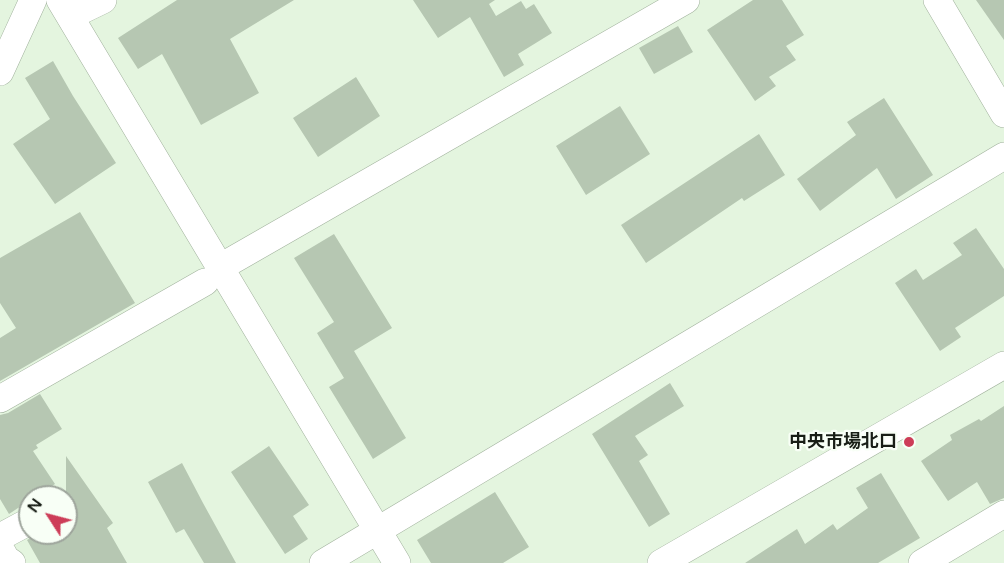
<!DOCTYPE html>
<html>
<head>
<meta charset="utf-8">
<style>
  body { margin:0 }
  #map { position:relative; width:1004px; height:563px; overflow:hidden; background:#e4f5df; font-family:"Varela Round",sans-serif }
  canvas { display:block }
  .north { position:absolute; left:18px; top:485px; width:60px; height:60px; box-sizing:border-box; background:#f8fff6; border:2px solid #9ea59c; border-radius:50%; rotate:306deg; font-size:16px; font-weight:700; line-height:24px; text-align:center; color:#181e16 }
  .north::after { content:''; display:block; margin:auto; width:21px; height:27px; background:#cd3d58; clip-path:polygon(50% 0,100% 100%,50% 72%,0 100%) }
</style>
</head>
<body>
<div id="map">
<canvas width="1004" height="563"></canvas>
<div class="north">N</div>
</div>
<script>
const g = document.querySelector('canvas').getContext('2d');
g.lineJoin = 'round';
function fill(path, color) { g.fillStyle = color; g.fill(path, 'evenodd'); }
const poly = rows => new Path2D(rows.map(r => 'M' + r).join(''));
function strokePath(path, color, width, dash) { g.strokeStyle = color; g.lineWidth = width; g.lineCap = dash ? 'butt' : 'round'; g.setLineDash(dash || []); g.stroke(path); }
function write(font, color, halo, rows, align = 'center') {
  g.font = font + ' "Varela Round","Noto Sans JP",sans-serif'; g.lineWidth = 4.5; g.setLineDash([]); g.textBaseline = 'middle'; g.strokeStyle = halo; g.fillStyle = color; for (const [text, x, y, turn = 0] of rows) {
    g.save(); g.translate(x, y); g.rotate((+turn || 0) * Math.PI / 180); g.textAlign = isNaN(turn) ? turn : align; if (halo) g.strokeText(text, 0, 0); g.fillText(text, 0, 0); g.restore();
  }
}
fill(poly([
  [177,0,294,0,230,39,259,93,201,125,162,54,138,69,118,38],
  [413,0,495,0,489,4,496,16,521,1,526,9,534,4,552,33,518,54,524,65,504,77,470,17,438,38],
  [753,0,782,0,804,35,786,46,796,60,769,77,776,86,755,101,707,30],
  [976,0,1004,0,1004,40],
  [678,26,693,52,654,74,639,48],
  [53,61,73,96,116,163,55,204,13,144,50,119,25,78],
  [356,77,380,116,318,157,293,118],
  [884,98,933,175,896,199,877,168,820,211,797,179,856,135,847,122],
  [620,106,650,154,586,195,556,146],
  [759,134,785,175,744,201,742,198,646,263,621,225],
  [80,212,135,303,0,381,0,338,16,328,0,303,0,258],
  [976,228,1004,269,1004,296,955,328,961,337,940,351,895,283,916,269,923,280,962,255,953,243],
  [334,234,392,328,354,351,406,438,373,459,329,387,344,378,317,333,334,322,294,258],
  [670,383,684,406,635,436,648,455,639,461,670,514,649,527,592,434],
  [40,394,62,429,36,445,38,448,33,451,55,484,35,497,30,497,30,500,9,514,0,499,0,415,8,413],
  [1004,406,1004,498,990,504,977,482,948,501,921,461,952,440,950,435,979,419,981,421],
  [269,446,309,505,293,516,308,539,285,554,231,472],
  [66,456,113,523,107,528,127,563,40,563,27,540,40,533,66,533],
  [182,463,203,503,236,563,204,563,184,529,176,533,148,482],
  [881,473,920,538,878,563,745,563,797,529,805,544,833,524,837,530,868,508,856,488],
  [495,492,529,547,503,563,431,563,417,540]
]), '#b6c7b2');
const minor = poly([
  [60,0,397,563],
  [937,0,1004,114],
  [70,16,103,0],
  [0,72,33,0],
  [219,268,686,0],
  [0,399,205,282],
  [0,537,30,521],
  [0,548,6,559,12,563],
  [323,563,1004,156],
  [661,563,1004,365],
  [922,563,1004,514]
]);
strokePath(minor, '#a0b19c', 28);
strokePath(minor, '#fff', 27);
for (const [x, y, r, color] of [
  [909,442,6,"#cd3d58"]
]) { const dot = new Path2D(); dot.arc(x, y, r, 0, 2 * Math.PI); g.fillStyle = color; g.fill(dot); strokePath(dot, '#f8fff6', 2); }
write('bold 18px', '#181e16', '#f8fff6', [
  ["中央市場北口",897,442]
], 'right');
</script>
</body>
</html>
